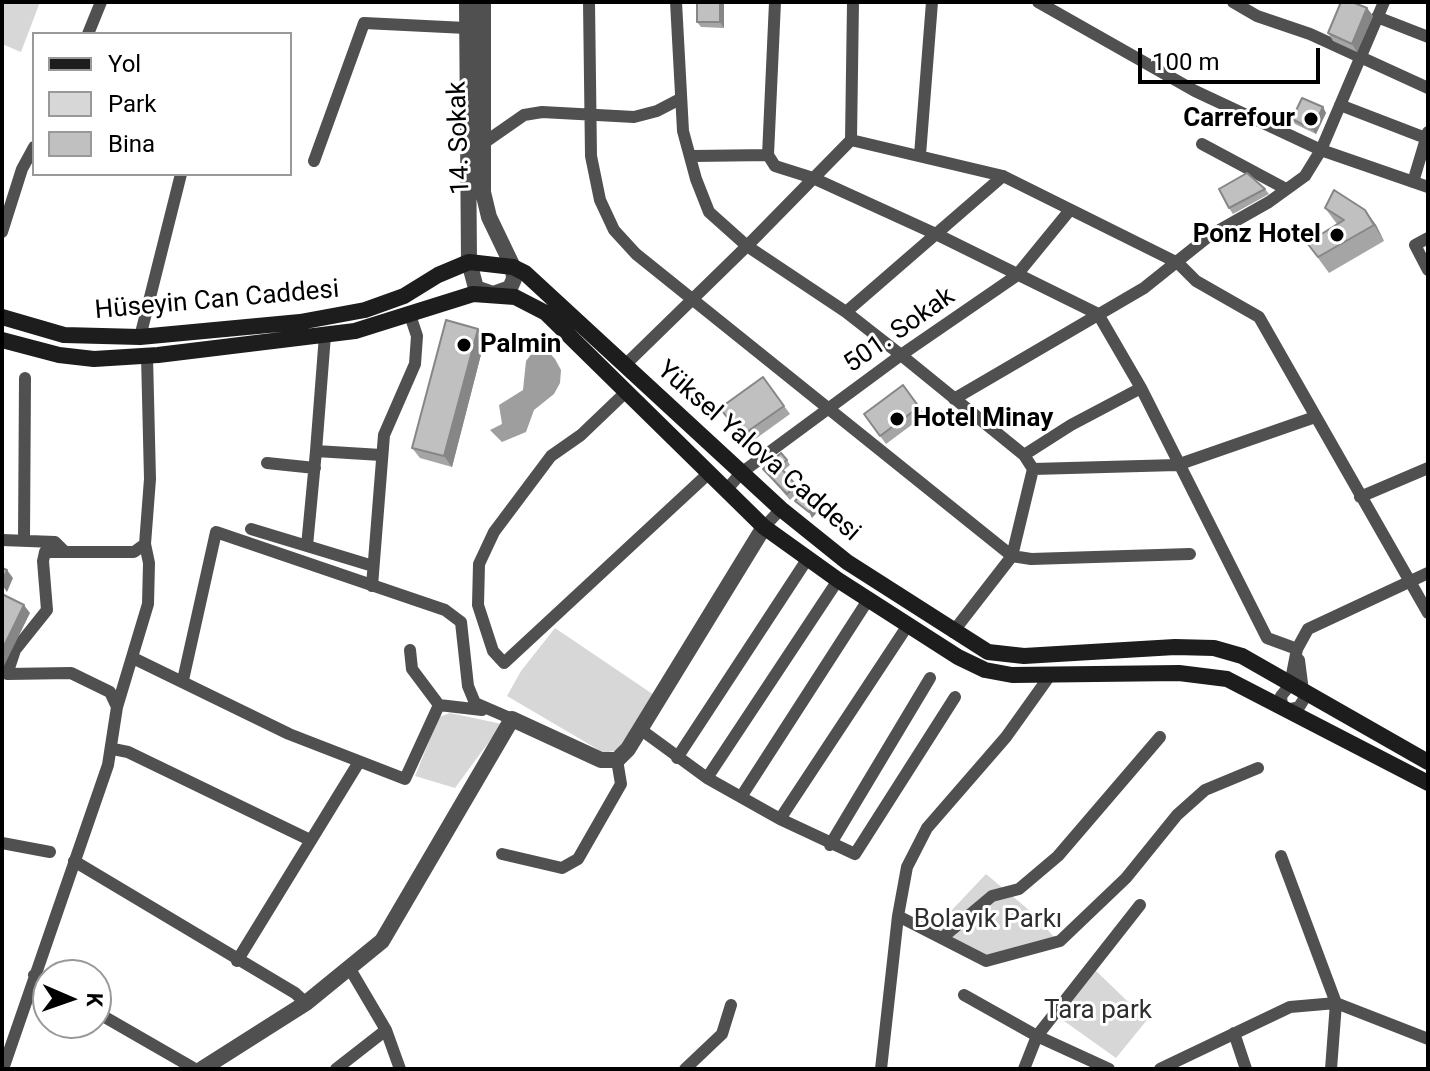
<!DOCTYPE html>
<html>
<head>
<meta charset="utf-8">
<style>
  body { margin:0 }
  #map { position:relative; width:1430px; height:1071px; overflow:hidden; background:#fff; font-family:Roboto,sans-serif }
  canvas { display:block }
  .frame { position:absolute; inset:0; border:4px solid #000; pointer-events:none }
  .legend { position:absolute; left:32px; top:32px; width:260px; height:144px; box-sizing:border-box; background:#fff; border:2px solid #999; margin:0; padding:10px 14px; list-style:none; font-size:24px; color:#000 }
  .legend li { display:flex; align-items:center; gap:16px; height:40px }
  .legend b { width:40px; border:2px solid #999 }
  .north { position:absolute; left:32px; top:959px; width:80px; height:80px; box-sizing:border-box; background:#fff; border:2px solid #999; border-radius:50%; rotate:92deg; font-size:22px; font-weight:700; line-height:32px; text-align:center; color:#000 }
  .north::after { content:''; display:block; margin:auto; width:28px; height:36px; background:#000; clip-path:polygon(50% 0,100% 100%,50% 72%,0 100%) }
  .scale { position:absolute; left:1138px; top:48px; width:182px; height:36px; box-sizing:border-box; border:4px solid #000; border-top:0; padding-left:10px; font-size:24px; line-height:28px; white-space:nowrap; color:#000; -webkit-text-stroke:6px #fff; paint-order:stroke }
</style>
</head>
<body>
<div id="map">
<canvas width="1430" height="1071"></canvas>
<div class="frame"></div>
<ul class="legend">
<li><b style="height:10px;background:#1d1d1d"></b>Yol</li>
<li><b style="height:22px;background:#d7d7d7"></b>Park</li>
<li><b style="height:22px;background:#c0c0c0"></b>Bina</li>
</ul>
<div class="north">K</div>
<div class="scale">100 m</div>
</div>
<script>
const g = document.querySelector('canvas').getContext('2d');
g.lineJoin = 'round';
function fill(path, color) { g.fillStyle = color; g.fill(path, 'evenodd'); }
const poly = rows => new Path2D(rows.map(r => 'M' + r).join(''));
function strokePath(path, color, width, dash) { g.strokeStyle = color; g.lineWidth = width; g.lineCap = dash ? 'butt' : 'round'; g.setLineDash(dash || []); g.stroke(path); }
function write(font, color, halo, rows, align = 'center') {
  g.font = font + ' Roboto,sans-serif'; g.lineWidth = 6; g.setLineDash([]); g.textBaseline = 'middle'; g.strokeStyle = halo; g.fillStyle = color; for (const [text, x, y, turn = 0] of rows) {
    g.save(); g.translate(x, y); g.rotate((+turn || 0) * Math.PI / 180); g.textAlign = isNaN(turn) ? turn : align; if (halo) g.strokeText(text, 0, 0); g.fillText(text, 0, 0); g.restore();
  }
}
fill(poly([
  [2,2,40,2,21,52,2,44],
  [555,628,654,695,618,750,604,753,507,696,521,671],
  [450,713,502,724,455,788,415,776,439,717],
  [986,874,1036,916,1054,937,986,958,934,929],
  [1093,968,1147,1020,1116,1058,1057,1016]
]), '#d7d7d7');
fill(poly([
  [536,348,546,349,555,359,561,370,560,383,554,394,534,410,526,432,502,442,490,430,502,424,499,405,523,390,526,361]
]), '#9e9e9e');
strokePath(poly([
  [589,2,591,156,600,200,614,230,636,254,1012,556,1031,559,1190,554],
  [676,2,683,131,696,179,709,212,747,246,851,140,853,2],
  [775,2,768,155,775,166,813,178,938,235,1098,314,1141,388,1267,638,1297,649],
  [1038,2,1195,91,1321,150,1428,187],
  [1233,2,1257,16,1310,34,1428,88],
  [1377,17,1428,37],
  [88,34,101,2],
  [1340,105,1428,139],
  [851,140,1003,176,1178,263,1196,281,1259,317,1428,613],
  [1202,144,1286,189],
  [478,147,524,115,542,112,634,117,657,111,680,99],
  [920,155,932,2],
  [693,156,768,155],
  [314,161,364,23,466,28],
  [1413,182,1428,132],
  [2,232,22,169,34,147],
  [1428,238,1415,245,1428,270],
  [846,312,1003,176],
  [325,335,316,451,381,455],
  [140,337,181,174],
  [624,366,747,246,846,312,901,355,1024,455,1033,469,1012,556,953,632],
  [627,391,581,435,551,456,494,532,479,564,478,605,493,651,504,663,709,473],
  [954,399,1144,288,1209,236,1269,202,1305,176,1321,150,1384,2],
  [1024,455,1071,425,1141,388],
  [267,463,315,468],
  [1033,469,1177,465,1315,417],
  [728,488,741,473,901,355,1016,276,1070,210],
  [1360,497,1428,468],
  [764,527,781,509],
  [251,529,373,566],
  [24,539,25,378],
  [2,540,55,542,64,551],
  [307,546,316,451],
  [372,586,384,435,415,364,417,336,410,315],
  [410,650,412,669,439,705],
  [133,658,289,734,405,779,439,705,482,710],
  [183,680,216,532,445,610,461,622,468,686,475,703,512,719],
  [1282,705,1281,696,1290,685,1297,649,1308,629,1428,573],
  [117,707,148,604,149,563,145,544],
  [1290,709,1299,707,1304,699,1299,660],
  [640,729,707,778,780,819,855,854,955,697],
  [113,749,128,752,310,840],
  [677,758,808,558],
  [707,778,838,580],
  [741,797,868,600],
  [780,819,908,625],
  [2,843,50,852],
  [830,845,930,678],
  [502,854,562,868,578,859,621,784,617,760],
  [1281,856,1336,1003,1331,1069],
  [74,861,295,993,306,1003],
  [898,916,986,961,1060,941,1126,878,1177,815,1205,790,1258,768],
  [942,938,992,896,1019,889,1058,856,1160,737],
  [237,961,359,762],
  [350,969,386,1030,400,1069],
  [34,975,48,984],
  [964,995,1037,1036,1109,1069],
  [96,1012,195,1069],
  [1234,1033,1246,1069],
  [3,1069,108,765,117,707,110,692,71,673,7,674,15,650,47,610,43,561,45,552,134,552,145,544,150,479,147,356],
  [336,1069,386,1030],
  [685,1069,722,1034,731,1005],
  [881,1069,898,916,907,867,927,828,1006,737,1051,674],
  [1024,1069,1037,1036,1140,905],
  [1160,1069,1290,1007,1336,1003,1428,1039]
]), '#505050', 12);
strokePath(poly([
  [467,2,469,262,476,288,493,294,510,288,514,279,513,267,489,217,483,192,483,2],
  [202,1069,306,1003,382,941,512,719,601,760,617,760,628,749,764,527]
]), '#505050', 16);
strokePath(poly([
  [2,317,64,335,140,337,300,322,365,310,404,296,438,275,469,262,513,267,525,273,781,509,847,562,988,652,1024,656,1175,647,1214,648,1242,656,1428,762],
  [2,340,59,355,94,359,158,355,355,331,473,294,515,297,546,313,764,527,838,580,958,657,985,670,1012,675,1179,673,1227,679,1428,783]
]), '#1d1d1d', 16);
fill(poly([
  [697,2,724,2,724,28,701,27,697,22],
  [1367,8,1373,16,1357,52,1333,41,1328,33],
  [1323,107,1326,113,1316,134,1295,124,1292,119],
  [1265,189,1269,194,1233,214,1229,208],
  [1325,208,1365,210,1376,225,1384,241,1329,273,1307,243,1337,224],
  [485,339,452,467,420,458,412,448],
  [763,377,790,414,747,445,720,408],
  [903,385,925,415,886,444,864,414],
  [787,460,790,465,783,471,800,490,790,500,763,469]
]), '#a5a5a5');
fill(poly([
  [720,2,724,2,724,28,720,22],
  [1367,8,1373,16,1357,52,1352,44],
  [1323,107,1326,113,1316,134,1312,129],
  [1365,210,1376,225,1384,241,1374,225],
  [478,329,485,339,452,467,444,456],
  [820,499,824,505,812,518,809,512],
  [7,570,13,578,7,592,2,585,2,582],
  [24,605,30,613,2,670,2,650]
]), '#868686');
const building = poly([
  [697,2,720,2,720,22,697,22,697,2],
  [1341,2,1352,2,1367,8,1352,44,1328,33,1341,2],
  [1302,98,1323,107,1312,129,1292,119,1302,98],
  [1247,173,1265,189,1229,208,1219,189,1247,173],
  [1334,190,1365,210,1374,225,1318,257,1307,243,1344,220,1325,208,1334,190],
  [446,320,478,329,444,456,412,448,446,320],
  [763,377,784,406,741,436,720,408,763,377],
  [903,385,919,407,880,436,864,414,903,385],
  [781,453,787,460,779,466,796,485,787,494,763,469,781,453],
  [806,488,820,499,809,512,795,501,806,488],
  [2,568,7,570,2,582,2,568],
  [2,594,24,605,2,650,2,594]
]);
fill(building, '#c0c0c0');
strokePath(building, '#868686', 2);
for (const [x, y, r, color] of [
  [1311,119,8,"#000"],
  [1337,235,8,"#000"],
  [464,345,8,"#000"],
  [897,419,8,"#000"]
]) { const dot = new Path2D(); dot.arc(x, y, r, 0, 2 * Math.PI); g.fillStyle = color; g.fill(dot); strokePath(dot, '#fff', 3); }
write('bold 26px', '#000', '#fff', [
  ["Carrefour",1295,119],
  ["Ponz Hotel",1321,235],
  ["Palmin",480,345,"left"],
  ["Hotel Minay",913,419,"left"]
], 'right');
write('26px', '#000', '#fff', [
  ["14. Sokak",460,138,-92],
  ["Hüseyin Can Caddesi",217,301,-5],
  ["501. Sokak",900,331,-35],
  ["Yüksel Yalova Caddesi",758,452,41]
]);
write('26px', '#2e2e2e', '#fff', [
  ["Bolayık Parkı",988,920],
  ["Tara park",1098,1011]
]);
</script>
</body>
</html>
